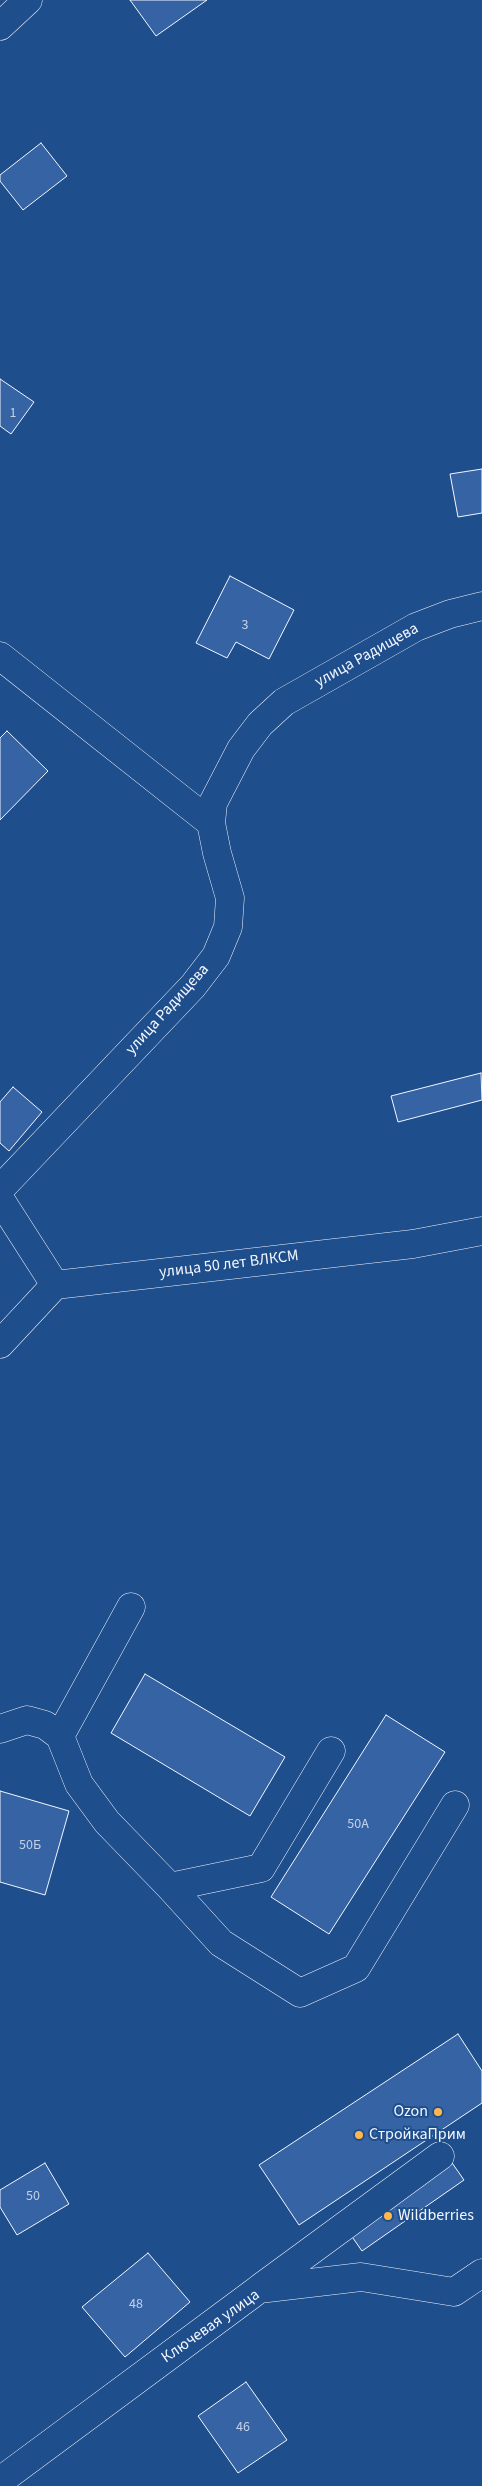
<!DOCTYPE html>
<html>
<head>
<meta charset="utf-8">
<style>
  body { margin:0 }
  canvas { display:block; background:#1f4e8c }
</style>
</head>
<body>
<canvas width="482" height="2486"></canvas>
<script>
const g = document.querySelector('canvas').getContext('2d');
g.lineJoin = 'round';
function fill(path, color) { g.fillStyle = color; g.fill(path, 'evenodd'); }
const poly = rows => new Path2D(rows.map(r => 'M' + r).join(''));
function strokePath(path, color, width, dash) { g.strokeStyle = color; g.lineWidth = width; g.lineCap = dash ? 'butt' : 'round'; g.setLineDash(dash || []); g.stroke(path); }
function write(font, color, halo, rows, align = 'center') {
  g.font = font + ' "Source Sans 3",sans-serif'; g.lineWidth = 4; g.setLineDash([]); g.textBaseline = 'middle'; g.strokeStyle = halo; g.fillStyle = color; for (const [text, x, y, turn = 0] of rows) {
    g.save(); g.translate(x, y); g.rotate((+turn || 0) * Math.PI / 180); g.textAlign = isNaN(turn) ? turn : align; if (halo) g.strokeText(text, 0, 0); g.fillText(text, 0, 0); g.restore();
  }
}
const building = poly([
  [130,0,207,0,156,36,130,0],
  [41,143,67,176,23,210,0,181,0,175,41,143],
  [0,379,34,402,11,434,0,426,0,379],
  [482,469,482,513,458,517,450,474,482,469],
  [230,576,294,610,269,659,236,642,227,658,196,643,230,576],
  [7,731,48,771,0,820,0,738,7,731],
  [481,1073,482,1100,398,1122,391,1096,481,1073],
  [13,1087,42,1112,9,1151,0,1143,0,1102,13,1087],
  [145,1674,285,1757,250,1816,111,1733,145,1674],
  [386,1715,445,1752,329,1934,271,1897,386,1715],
  [0,1791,69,1811,45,1895,0,1882,0,1791],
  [458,2034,482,2071,482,2103,299,2225,259,2165,458,2034],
  [450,2160,464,2180,362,2251,348,2231,450,2160],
  [45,2163,69,2204,17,2235,0,2207,0,2190,45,2163],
  [148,2253,190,2302,125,2357,82,2307,148,2253],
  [246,2382,287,2440,238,2473,198,2416,246,2382]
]);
fill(building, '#3563a3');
strokePath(building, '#f2f6ff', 1);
const minor = poly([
  [0,26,28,0],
  [0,656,211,823],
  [0,1189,193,986,216,956,228,927,230,898,217,853,211,823,213,803,241,749,260,724,284,702,416,627,450,614,482,606],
  [0,1199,55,1285],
  [0,1344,55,1285,413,1244,482,1231],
  [0,1729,27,1720,45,1725,60,1736,79,1784,107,1822,170,1887,261,1868,331,1751],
  [60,1736,131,1607],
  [170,1887,221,1943,300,1993,356,1968,455,1805],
  [260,2288,440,2156],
  [0,2481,259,2289,361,2277,454,2292,482,2273]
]);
strokePath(minor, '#f2f6ff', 29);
strokePath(minor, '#1f4e8c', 28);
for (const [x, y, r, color] of [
  [438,2112,5,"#ffb74d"],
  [359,2135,5,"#ffb74d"],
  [388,2216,5,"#ffb74d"]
]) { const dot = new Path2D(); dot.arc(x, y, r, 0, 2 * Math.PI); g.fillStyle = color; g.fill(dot); strokePath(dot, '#1f4e8c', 2); }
write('14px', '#c3d1e8', null, [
  ["1",13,414],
  ["3",245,626],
  ["50А",358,1825],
  ["50Б",30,1846],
  ["50",33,2197],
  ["48",136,2305],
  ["46",243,2428]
]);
write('16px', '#f2f6ff', '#1f4e8c', [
  ["улица Радищева",367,656,-29],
  ["улица Радищева",168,1010,-48],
  ["улица 50 лет ВЛКСМ",229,1265,-7],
  ["Ключевая улица",211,2327,-35]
]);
write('16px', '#f2f6ff', '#1f4e8c', [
  ["Ozon",428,2112,"right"],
  ["СтройкаПрим",369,2135],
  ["Wildberries",398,2216]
], 'left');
</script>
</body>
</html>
